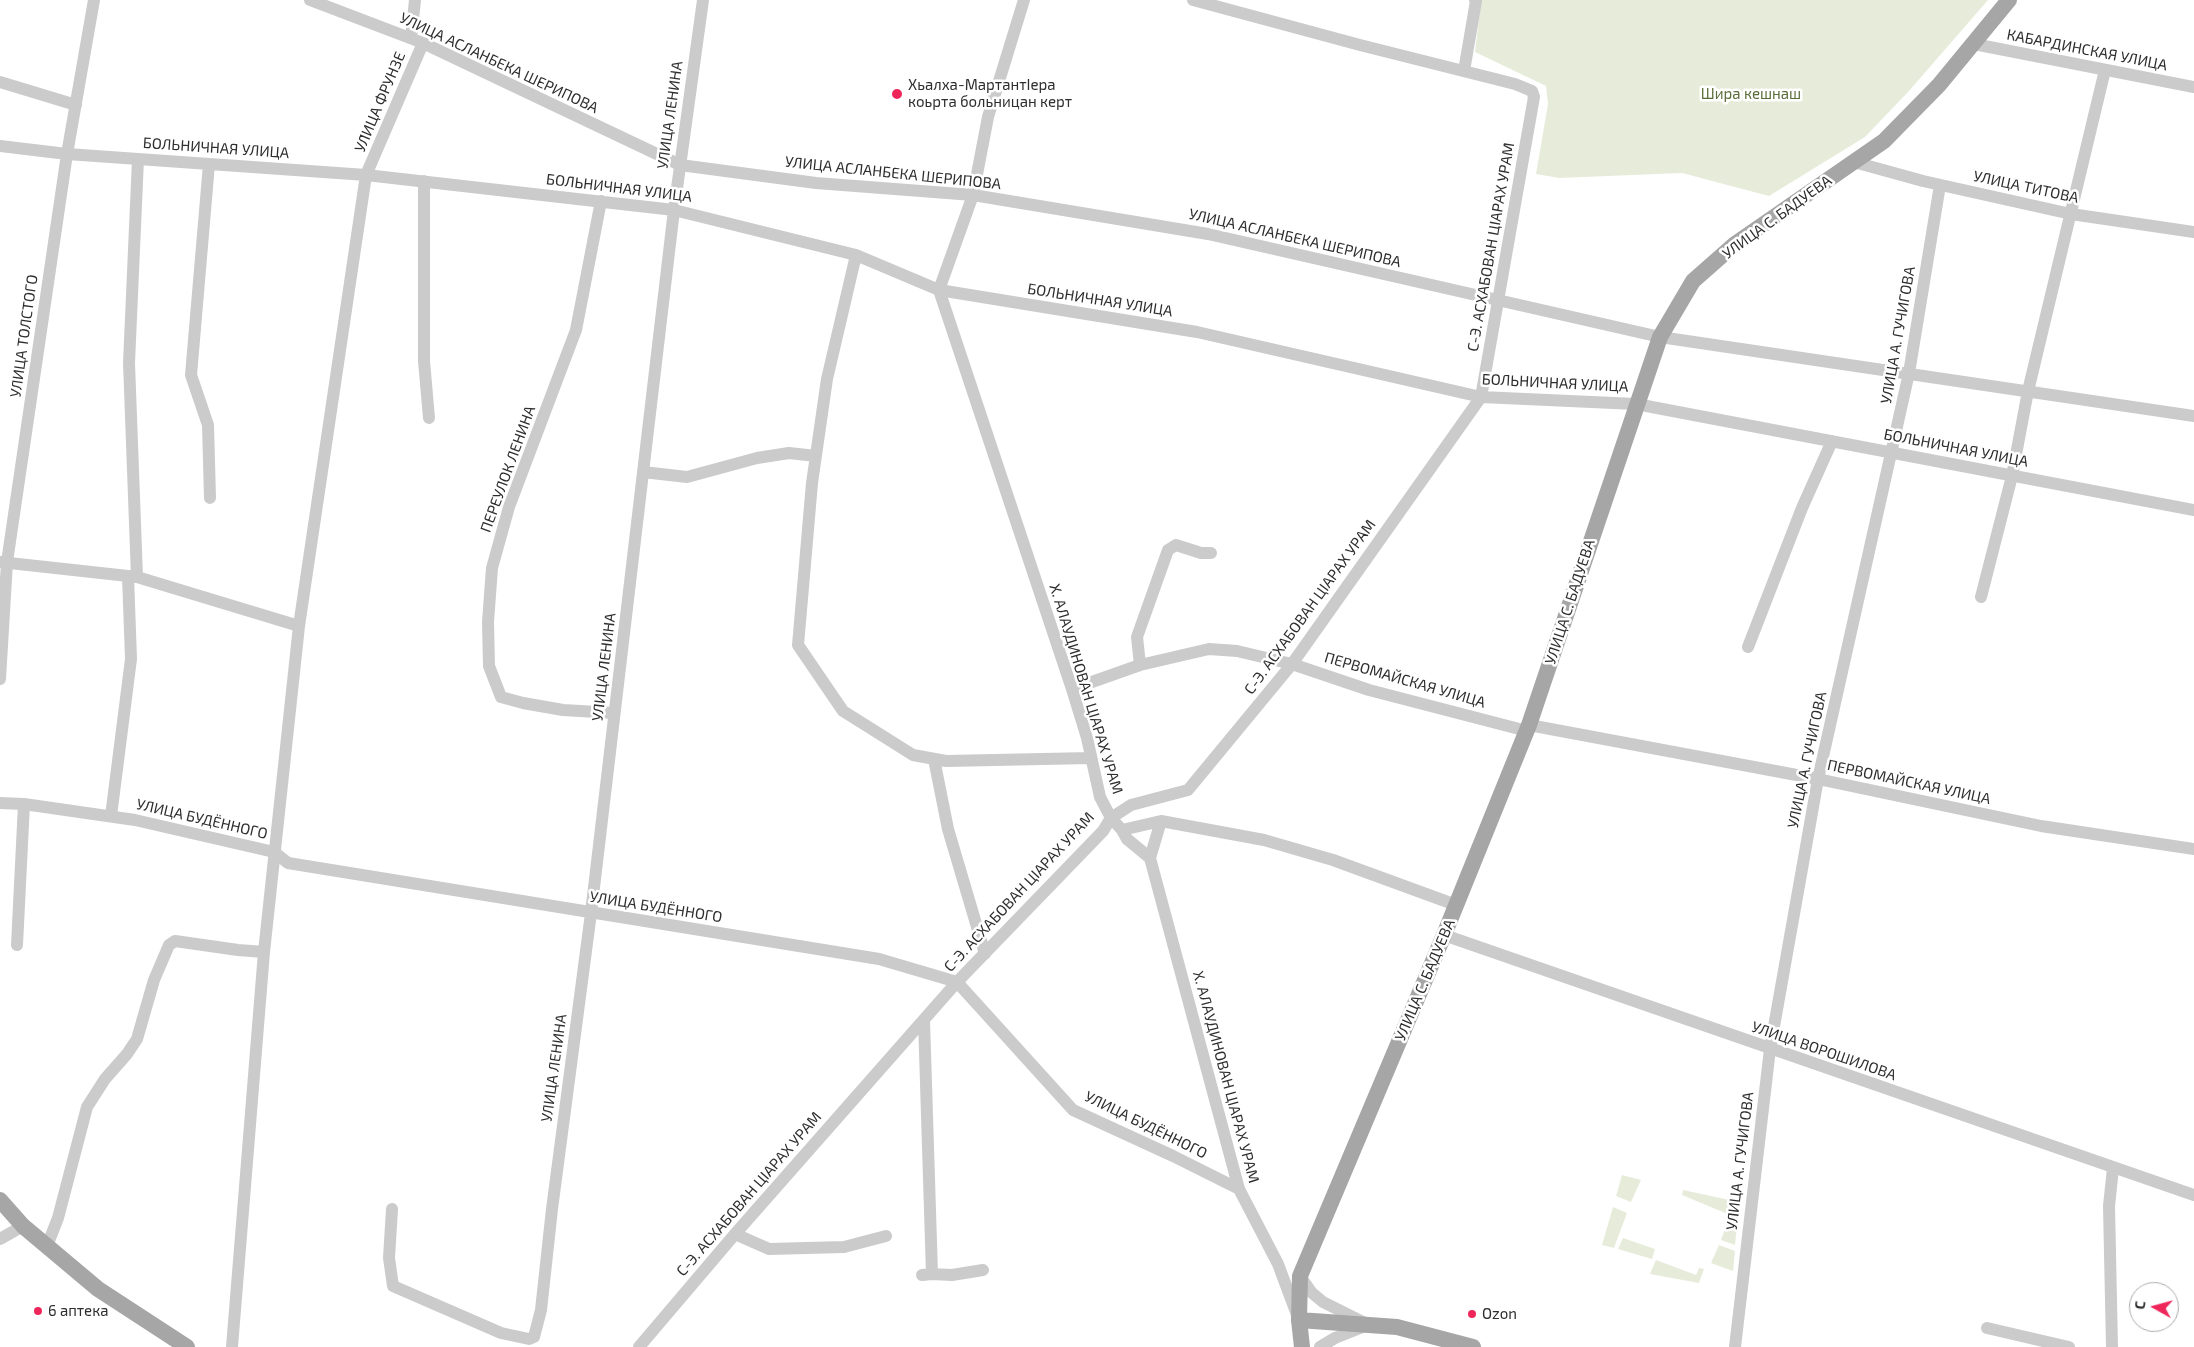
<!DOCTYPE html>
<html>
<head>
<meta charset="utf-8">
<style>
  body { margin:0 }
  #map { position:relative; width:2194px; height:1347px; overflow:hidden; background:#fff; font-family:"Exo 2",sans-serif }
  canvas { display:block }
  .north { position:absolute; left:2129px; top:1282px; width:50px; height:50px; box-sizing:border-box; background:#fff; border:1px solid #ababab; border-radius:50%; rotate:277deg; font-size:14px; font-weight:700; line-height:20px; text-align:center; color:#2e2e2e }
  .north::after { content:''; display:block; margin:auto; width:18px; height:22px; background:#ee265a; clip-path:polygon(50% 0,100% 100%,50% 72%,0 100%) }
</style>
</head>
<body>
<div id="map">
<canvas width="2194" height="1347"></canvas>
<div class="north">С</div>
</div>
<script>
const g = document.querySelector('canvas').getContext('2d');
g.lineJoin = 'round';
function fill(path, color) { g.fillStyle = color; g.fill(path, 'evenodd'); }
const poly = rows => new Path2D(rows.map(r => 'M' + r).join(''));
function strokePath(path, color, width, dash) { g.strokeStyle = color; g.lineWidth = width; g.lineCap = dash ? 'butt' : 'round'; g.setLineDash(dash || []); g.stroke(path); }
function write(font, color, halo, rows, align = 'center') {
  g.font = font + ' "Exo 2",sans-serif'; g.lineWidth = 5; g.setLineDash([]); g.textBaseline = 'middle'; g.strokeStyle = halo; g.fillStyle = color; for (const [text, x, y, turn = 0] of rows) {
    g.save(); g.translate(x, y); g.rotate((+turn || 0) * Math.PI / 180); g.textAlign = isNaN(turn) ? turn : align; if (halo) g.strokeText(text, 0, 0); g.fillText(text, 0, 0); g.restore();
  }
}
fill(poly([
  [1481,0,1988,0,1909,91,1865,137,1769,196,1682,173,1559,178,1536,174,1548,104,1546,86,1475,52],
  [1622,1175,1641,1180,1631,1202,1616,1196],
  [1683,1190,1739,1202,1735,1245,1721,1240,1730,1215,1682,1195],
  [1613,1207,1627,1213,1614,1248,1602,1245],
  [1623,1238,1655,1249,1652,1259,1618,1249],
  [1719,1245,1735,1251,1733,1271,1711,1263],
  [1656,1260,1696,1275,1699,1268,1704,1269,1699,1283,1650,1274]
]), '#e7ecda');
strokePath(poly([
  [310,0,423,43,680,165,816,183,973,195,1208,234,1660,337,2194,416],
  [1024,0,988,117,973,195,939,290,1072,689,1087,738,1100,797,1111,818,1122,830,1127,839,1150,858,1239,1189,1278,1264,1297,1315],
  [411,38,415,0],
  [1974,44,2194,87],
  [1464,71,1476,1,1475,0],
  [0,82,76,105],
  [0,146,67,154,366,175,674,210,856,255,939,290,1197,332,1481,397,1636,404,2194,510],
  [1854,162,1923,181,2071,214,2194,232],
  [209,164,191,375,208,425,210,498],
  [424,181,424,361,429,418],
  [601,201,576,330,509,507,492,568,488,622,489,666,501,697,523,703,563,710,614,713],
  [856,255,827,379,812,483,798,645,843,711,913,755,946,761,1091,758],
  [643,472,687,477,757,458,789,453,816,456],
  [0,562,137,577,299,626],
  [137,577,129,363,138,159],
  [1981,597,2012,476,2028,391,2105,70],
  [1748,647,1802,508,1832,441],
  [1140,665,1137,637,1168,550,1176,545,1201,553,1211,553],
  [0,679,7,562,67,154,94,0],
  [1072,689,1140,665,1209,649,1237,651,1292,664,1369,690,1527,731],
  [1529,725,1818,779,2041,826,2194,849],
  [934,759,948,829,985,954],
  [0,803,24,804,135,820,274,852,288,863,879,959,957,982,1073,1110,1173,1156,1239,1189],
  [111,816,131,659,128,576],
  [1122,830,1161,821,1264,840,1333,860,1456,905],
  [1150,858,1161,821],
  [1444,935,2194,1195],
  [17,945,24,804],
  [392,1209,389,1258,393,1286,501,1333,529,1339,534,1337,541,1310,552,1209,591,913,674,210,703,0],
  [735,1234,769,1249,844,1247,886,1236],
  [0,1239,23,1226],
  [47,1246,58,1218,87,1107,105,1079,127,1054,137,1039,154,980,169,945,175,941,238,950,264,952],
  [932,1274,952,1275,983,1270],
  [922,1275,932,1274,924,1020],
  [1300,1276,1311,1292,1323,1302,1365,1323],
  [1987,1328,2069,1347],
  [232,1347,264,952,299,626,366,175,423,43],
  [639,1347,735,1234,957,982,1103,831,1111,818,1131,805,1188,790,1292,664,1481,397,1534,97,1532,91,1515,84,1360,45,1193,0],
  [1320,1347,1335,1338,1365,1326],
  [1735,1347,1770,1049,1818,779,1909,373,1940,185],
  [2112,1347,2109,1206,2113,1168]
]), '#cbcbcb', 12);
strokePath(poly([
  [0,1200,23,1226,98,1289,187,1347],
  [1299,1320,1397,1327,1473,1347],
  [1302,1347,1299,1320,1300,1276,1444,935,1529,725,1660,337,1693,281,1735,244,1884,141,1939,85,2009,0]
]), '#a6a6a6', 16);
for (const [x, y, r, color] of [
  [897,94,6,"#ee265a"],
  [38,1311,5,"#ee265a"],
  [1472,1314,5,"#ee265a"]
]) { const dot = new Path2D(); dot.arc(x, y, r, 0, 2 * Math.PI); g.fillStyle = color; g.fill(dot); strokePath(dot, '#fff', 2); }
write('15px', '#2e2e2e', '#fff', [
  ["КАБАРДИНСКАЯ УЛИЦА",2087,50,11],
  ["УЛИЦА АСЛАНБЕКА ШЕРИПОВА",499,63,25],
  ["УЛИЦА ФРУНЗЕ",380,102,-67],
  ["УЛИЦА ЛЕНИНА",670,115,-82],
  ["БОЛЬНИЧНАЯ УЛИЦА",216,148,4],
  ["УЛИЦА АСЛАНБЕКА ШЕРИПОВА",893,173,6],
  ["УЛИЦА ТИТОВА",2026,187,12],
  ["БОЛЬНИЧНАЯ УЛИЦА",619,188,7],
  ["УЛИЦА С. БАДУЕВА",1777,217,-36],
  ["УЛИЦА АСЛАНБЕКА ШЕРИПОВА",1295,238,13],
  ["С-Э. АСХАБОВАН ЦIАРАХ УРАМ",1491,247,-80],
  ["БОЛЬНИЧНАЯ УЛИЦА",1100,300,9],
  ["УЛИЦА А. ГУЧИГОВА",1898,335,-80],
  ["УЛИЦА ТОЛСТОГО",24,336,-82],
  ["БОЛЬНИЧНАЯ УЛИЦА",1555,383,3],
  ["БОЛЬНИЧНАЯ УЛИЦА",1956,448,11],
  ["ПЕРЕУЛОК ЛЕНИНА",508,469,-70],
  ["УЛИЦА С. БАДУЕВА",1570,602,-72],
  ["С-Э. АСХАБОВАН ЦIАРАХ УРАМ",1310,607,-54],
  ["УЛИЦА ЛЕНИНА",604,667,-83],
  ["ПЕРВОМАЙСКАЯ УЛИЦА",1405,680,16],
  ["Х. АЛАУДИНОВАН ЦIАРАХ УРАМ",1086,689,73],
  ["УЛИЦА А. ГУЧИГОВА",1807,760,-78],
  ["ПЕРВОМАЙСКАЯ УЛИЦА",1909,782,12],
  ["УЛИЦА БУДЁННОГО",202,819,13],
  ["С-Э. АСХАБОВАН ЦIАРАХ УРАМ",1019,892,-47],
  ["УЛИЦА БУДЁННОГО",656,907,9],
  ["УЛИЦА С. БАДУЕВА",1425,980,-67],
  ["УЛИЦА ВОРОШИЛОВА",1824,1051,19],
  ["УЛИЦА ЛЕНИНА",554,1068,-82],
  ["Х. АЛАУДИНОВАН ЦIАРАХ УРАМ",1226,1077,75],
  ["УЛИЦА БУДЁННОГО",1146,1125,26],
  ["УЛИЦА А. ГУЧИГОВА",1740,1161,-83],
  ["С-Э. АСХАБОВАН ЦIАРАХ УРАМ",749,1194,-49]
]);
write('15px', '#2e2e2e', '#fff', [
  ["Хьалха-МартантIера",908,85],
  ["коьрта больницан керт",908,102],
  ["6 аптека",48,1311],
  ["Ozon",1482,1314]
], 'left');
write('15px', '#5a6c39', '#fff', [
  ["Шира кешнаш",1751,94]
]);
</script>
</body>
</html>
